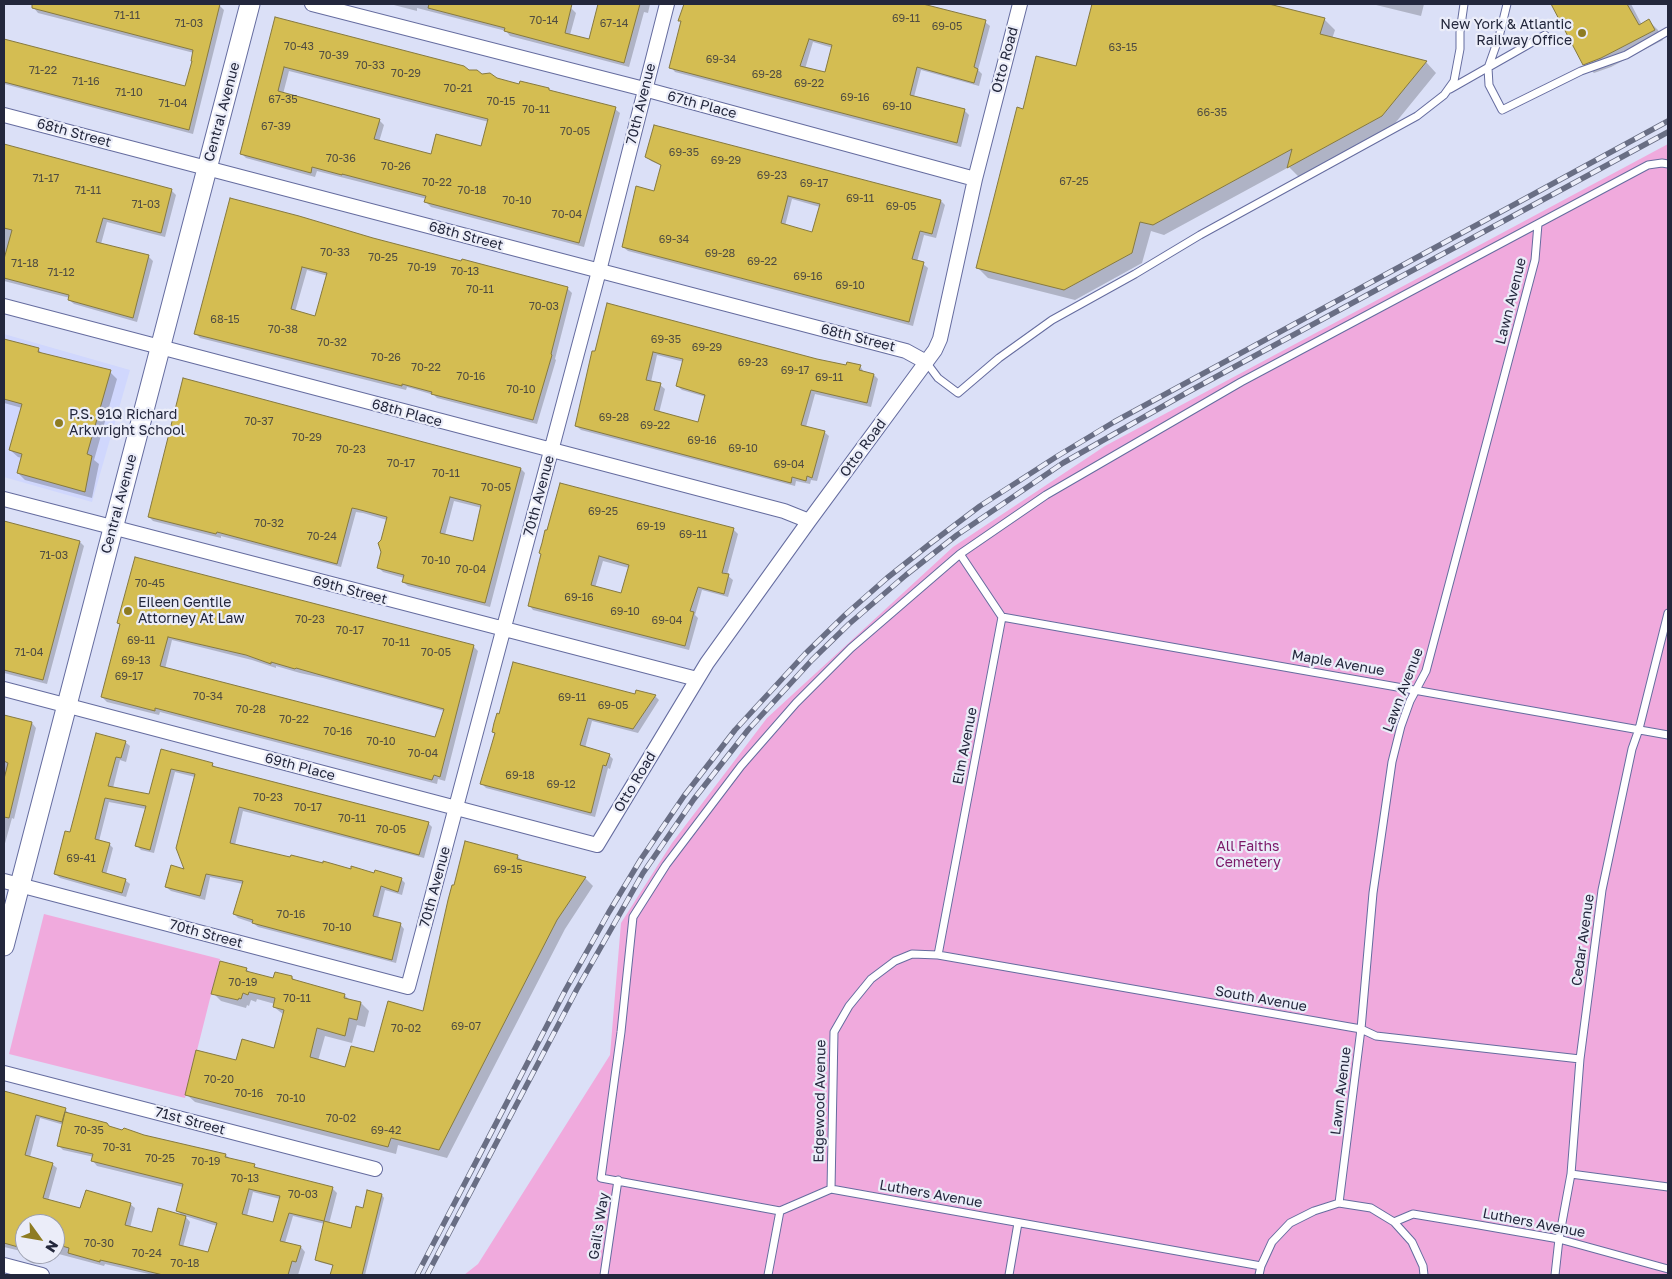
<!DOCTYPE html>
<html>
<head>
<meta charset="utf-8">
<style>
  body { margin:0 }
  #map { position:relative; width:1672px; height:1279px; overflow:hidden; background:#dbe0f7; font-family:"Golos Text",sans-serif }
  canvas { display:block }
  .frame { position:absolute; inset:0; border:5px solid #23273c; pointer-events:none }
  .north { position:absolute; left:15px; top:1214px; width:50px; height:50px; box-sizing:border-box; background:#ebedf9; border:1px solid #9b9ead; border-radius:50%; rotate:122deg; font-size:14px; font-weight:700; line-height:20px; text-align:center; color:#23273c }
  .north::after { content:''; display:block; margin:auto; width:18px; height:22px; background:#8e7c22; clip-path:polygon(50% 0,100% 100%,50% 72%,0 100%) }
</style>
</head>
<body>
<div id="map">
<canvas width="1672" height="1279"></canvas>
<div class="frame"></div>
<div class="north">N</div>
</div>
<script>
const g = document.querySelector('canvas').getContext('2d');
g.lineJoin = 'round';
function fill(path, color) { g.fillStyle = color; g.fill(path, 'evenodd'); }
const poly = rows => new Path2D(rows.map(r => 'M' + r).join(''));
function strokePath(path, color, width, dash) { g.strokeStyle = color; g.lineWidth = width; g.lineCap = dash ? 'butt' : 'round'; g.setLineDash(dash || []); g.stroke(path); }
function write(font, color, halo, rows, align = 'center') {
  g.font = font + ' "Golos Text",sans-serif'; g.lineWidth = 4.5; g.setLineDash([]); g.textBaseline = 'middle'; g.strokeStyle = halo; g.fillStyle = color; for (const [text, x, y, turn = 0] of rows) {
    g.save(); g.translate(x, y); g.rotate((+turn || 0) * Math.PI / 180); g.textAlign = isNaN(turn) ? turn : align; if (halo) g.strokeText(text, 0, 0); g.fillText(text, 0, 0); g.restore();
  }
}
fill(poly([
  [4,334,130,370,92,502,4,477]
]), '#d0d7fd');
fill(poly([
  [1668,144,1668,1275,464,1275,478,1264,610,1055,621,923,672,843,767,718,953,547,1105,446],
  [44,914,220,959,185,1098,9,1054]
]), '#f0aadd');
fill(poly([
  [35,4,213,4,219,5,224,10,193,134,4,84,4,41,186,87,193,62,194,53,38,13,34,8],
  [390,4,554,4,571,8,576,13,570,35,590,41,599,4,650,4,648,13,644,12,629,67,510,36,506,31,417,8,417,11],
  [685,4,918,4,985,22,990,26,978,70,982,74,979,86,921,70,914,97,964,110,969,115,961,147,675,72,671,67,682,22,680,20],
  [813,42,833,48,826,74,805,69],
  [1093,4,1264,4,1324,19,1335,30,1332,39,1426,62,1436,73,1392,127,1299,177,1289,167,1164,235,1151,231,1142,263,1075,300,988,278,978,268,1024,110,1077,68],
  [1372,4,1424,4,1421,16],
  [1552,4,1631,4,1642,25,1649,21,1658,30,1663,40,1611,67,1594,73,1584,64],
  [276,19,520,86,548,89,551,92,615,109,620,113,584,247,431,207,426,202,427,199,317,171,315,177,246,158,241,153],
  [289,71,489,122,482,147,432,156,379,142,384,125,379,120,283,94],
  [4,146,171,190,176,195,165,237,107,222,101,244,148,256,153,261,137,322,74,304,69,300,70,298,4,281],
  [647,157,941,201,945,205,936,238,924,235,917,262,923,264,928,268,913,326,628,251,623,247,655,193,662,166,651,161],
  [792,199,820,207,812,233,785,226],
  [230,200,372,239,567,288,572,293,555,359,556,360,537,424,437,398,434,395,407,387,406,390,200,338,196,334],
  [307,270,328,276,316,318,295,312],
  [607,305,817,360,847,366,860,366,864,372,874,375,878,379,871,407,815,394,806,427,824,432,829,436,817,481,811,480,810,484,796,481,795,486,581,430,576,426],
  [657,355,684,362,677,386,682,390,706,397,699,423,659,413,665,389,660,385,651,382],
  [4,340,38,349,43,355,110,372,117,379,94,460,99,464,92,498,25,480,18,473,22,458,18,457,10,450,22,408,4,403],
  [184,379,521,469,525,473,490,607,408,586,403,582,404,578,383,572,379,568,382,552,382,540,387,520,363,513,356,512,341,567,221,536,221,538,153,521,149,517],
  [454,501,482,508,474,543,445,535],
  [4,522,80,542,84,546,47,684,4,673],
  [733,529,738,534,727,575,733,580,728,597,702,590,695,615,698,618,689,650,533,610,529,605,542,554],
  [603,561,629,568,622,595,595,588],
  [118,623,473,646,478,651,445,781,438,779,437,784,160,712,159,715,107,702,102,697,121,625],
  [172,640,252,660,276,668,276,666,300,673,323,678,444,711,436,738,165,669],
  [636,695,655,696,659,700,638,733,592,721,585,748,609,755,613,759,610,769,608,768,595,817,486,788,482,784,496,734,493,731],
  [4,716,32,723,36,728,14,819,12,818,4,847],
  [97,735,125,742,130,746,126,762,120,760,113,788,150,796,162,750,212,764,217,769,428,823,432,827,424,858,243,811,235,845,291,858,401,879,405,883,402,895,385,890,378,918,400,924,404,929,396,963,258,927,253,923,238,918,234,914,243,884,210,877,205,900,171,891,166,887,187,871,195,777,175,772,154,853,141,850,137,846,146,809,109,802,99,841,109,844,113,848,106,875,125,880,130,884,126,897,60,878,55,874,71,834],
  [517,856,523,861,585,878,593,886,565,929,447,1158,398,1145,396,1154,195,1102,186,1094,237,1062,275,1050,284,1015,274,1007,275,1004,257,999,256,1002,251,1000,249,1006,247,1005,246,1008,221,1001,213,993,246,969,251,973,274,980,292,977,295,981,344,995,350,1000,361,1003,369,1011,365,1027,357,1025,352,1043,325,1036,318,1061,346,1068,375,1054,424,1012],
  [4,1092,65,1109,70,1115,109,1127,226,1155,230,1159,254,1165,258,1170,332,1188,337,1193,329,1224,352,1229,364,1209,382,1195,384,1198,365,1275,331,1275,334,1266,319,1262,316,1259,325,1224,293,1216,285,1243,301,1247,305,1252,298,1275,153,1275,105,1264,104,1266,55,1253,55,1224,25,1224,25,1252,4,1247],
  [40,1118,64,1125,59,1146,63,1150,94,1157,93,1161,97,1166,183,1187,177,1211,183,1216,153,1233,130,1228,135,1208,130,1204,81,1210,48,1201,57,1168,52,1164,30,1157],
  [253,1192,280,1199,274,1224,247,1216],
  [185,1216,217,1226,209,1254,183,1247,190,1222]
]), '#0003');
const building = poly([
  [32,4,220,4,189,130,4,82,4,39,185,86,192,61,191,61,193,50,32,8,32,4],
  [429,4,572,4,565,33,589,39,598,4,640,4,624,63,504,31,505,28,428,8,429,4],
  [684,4,923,4,986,20,974,67,978,69,974,83,917,67,910,95,965,109,957,143,669,68,681,21,678,21,684,4],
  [809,39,832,45,825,72,800,66,809,39],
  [1092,4,1269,4,1325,18,1320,34,1427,61,1382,116,1287,168,1292,149,1153,225,1140,222,1132,253,1064,290,976,268,1017,107,1023,109,1036,56,1076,66,1092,4],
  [1551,4,1627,4,1639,25,1649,19,1655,30,1601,58,1583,65,1551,4],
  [275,17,464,66,469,70,477,70,482,74,490,73,497,78,519,84,520,81,549,88,549,90,616,107,579,243,424,202,426,196,342,174,342,175,312,167,311,173,240,154,275,17],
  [284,67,488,119,481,146,436,134,431,154,374,139,380,119,278,91,284,67],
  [654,125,941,200,932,234,920,231,912,259,924,262,909,322,622,247,636,186,654,191,661,165,645,157,654,125],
  [788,196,820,204,812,232,781,223,788,196],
  [4,144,172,189,161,233,103,218,96,242,149,255,133,318,68,300,69,295,4,278,4,259,12,230,4,228,4,144],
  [230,198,299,216,373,238,461,261,462,259,568,287,551,354,552,355,533,420,431,394,432,392,402,384,402,386,194,334,230,198],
  [302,267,327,273,315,316,291,309,302,267],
  [607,303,817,359,846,365,847,362,861,365,859,370,874,374,867,403,811,390,801,425,825,431,812,478,807,476,806,481,792,477,791,483,575,426,592,351,595,351,607,303],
  [653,352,683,359,676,386,705,395,698,422,654,410,661,383,646,380,653,352],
  [4,339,39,348,38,352,111,370,87,454,92,456,85,492,17,473,22,454,9,450,22,404,4,399,4,339],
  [183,378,521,468,485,603,402,582,404,575,377,568,381,552,378,543,381,540,387,517,357,509,352,508,337,564,217,532,216,534,148,517,183,378],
  [450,497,481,505,473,541,440,533,450,497],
  [560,483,734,528,722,573,729,574,724,594,698,587,690,611,694,612,685,646,528,606,541,554,539,553,542,543,545,530,547,530,560,483],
  [599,556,629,565,621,593,591,585,599,556],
  [4,521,80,541,43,680,4,670,4,521],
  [135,557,474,645,440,777,434,775,432,780,155,708,155,711,101,697,120,624,117,623,135,557],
  [168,637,246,655,271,664,271,662,295,669,296,668,317,674,444,709,435,737,160,666,168,637],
  [513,662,635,694,636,690,656,695,633,729,588,718,580,745,610,754,606,766,603,765,591,813,480,784,495,733,492,732,494,723,497,713,499,714,513,662],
  [4,715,32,722,9,818,4,817,4,779,8,763,4,761,4,715],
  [96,733,126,741,121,758,116,757,108,786,149,794,161,749,213,763,212,766,429,822,419,855,239,807,230,843,290,857,291,855,323,863,323,861,351,869,351,866,374,873,375,870,402,878,398,892,381,886,373,916,401,923,392,960,252,923,253,920,233,914,243,881,206,874,200,896,165,887,171,865,184,869,176,848,195,774,171,769,150,850,135,846,146,806,105,798,95,839,110,843,102,872,126,879,122,893,54,874,65,831,70,832,96,733],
  [465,841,518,855,517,859,586,877,557,920,439,1150,391,1138,388,1147,185,1095,196,1050,236,1060,242,1039,274,1048,284,1010,273,1007,275,998,249,992,248,995,243,993,241,999,239,998,238,1000,211,994,220,961,247,968,246,971,273,978,275,972,292,976,292,979,345,994,344,998,361,1002,357,1020,349,1018,345,1036,317,1028,310,1057,345,1067,351,1046,374,1052,388,1001,423,1011,448,900,452,885,454,885,465,841],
  [4,1091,66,1108,62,1122,36,1115,25,1155,53,1163,43,1198,80,1208,86,1190,131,1203,125,1225,152,1232,158,1208,186,1216,179,1245,208,1252,217,1223,176,1211,183,1184,91,1161,93,1154,57,1146,65,1112,107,1123,109,1126,122,1130,124,1128,144,1135,226,1154,225,1157,255,1164,254,1167,333,1187,324,1221,289,1213,280,1241,301,1246,296,1262,292,1261,288,1275,163,1275,122,1265,100,1260,100,1262,68,1253,69,1248,55,1244,55,1224,25,1224,25,1249,4,1243,4,1091],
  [249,1189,280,1196,273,1222,242,1214,249,1189],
  [367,1190,382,1194,362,1275,330,1275,333,1265,315,1260,324,1221,351,1228,356,1206,363,1208,367,1190]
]);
fill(building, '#d4bd52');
strokePath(building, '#86793f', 1);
const lane = poly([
  [1507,4,1499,37,1488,68,1489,85,1502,110,1581,71,1626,55,1668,31],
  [1450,89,1545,35],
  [926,362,938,378,958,393,999,358,1052,320,1135,274,1200,235,1417,116,1444,95,1454,81,1460,49,1460,32,1464,4],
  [1002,617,1668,735],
  [938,955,1002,617,960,554],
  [1571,1174,1668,1187],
  [831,1189,834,1032,849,1006,871,979,895,961,912,954,938,955,1361,1029,1376,1036,1580,1059],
  [1339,1203,1361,1029,1373,893,1392,762,1401,726,1410,701,1426,671,1535,260,1538,224],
  [1394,1222,1413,1214,1479,1225,1559,1239,1668,1269],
  [1261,1266,831,1189,780,1211,601,1178,621,1032,633,917,666,865,697,824,741,766,796,703,851,648,960,554,1046,495,1241,382,1648,165,1662,163,1668,164],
  [604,1275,618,1180],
  [768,1275,780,1211],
  [1009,1275,1018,1223],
  [1259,1275,1261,1266,1272,1242,1290,1223,1314,1211,1339,1203,1371,1208,1394,1222,1412,1242,1423,1266,1424,1275],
  [1555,1275,1559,1239,1571,1174,1580,1059,1602,890,1632,749,1639,729,1668,613]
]);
const street = poly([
  [312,4,644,89,975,179],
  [4,115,906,351,926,362],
  [4,306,784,511,809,521],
  [4,499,697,679],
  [4,689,597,845,707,663,809,521,935,350,940,339,975,179,1020,4],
  [4,881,408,987,599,271,667,4],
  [4,1073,375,1169],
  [4,1265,42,1275]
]);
const secondary = poly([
  [4,946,250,4]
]);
strokePath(lane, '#656c9f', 9);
strokePath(street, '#656c9f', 16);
strokePath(secondary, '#656c9f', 21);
strokePath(lane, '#fff', 7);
strokePath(street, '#fff', 14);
strokePath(secondary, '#fff', 19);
const rail = poly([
  [417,1275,566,989,609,912,641,859,684,796,735,730,805,654,845,615,887,578,931,543,980,506,1056,457,1114,422,1668,121],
  [427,1275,577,989,643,873,694,799,748,730,812,660,849,624,906,575,957,535,1063,463,1188,392,1668,132]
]);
strokePath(rail, '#696e84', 5.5);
strokePath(rail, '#ebedf9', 4, [11]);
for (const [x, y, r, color] of [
  [1582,33,5,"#8e7c22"],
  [59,423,5,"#8e7c22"],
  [128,611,5,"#8e7c22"]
]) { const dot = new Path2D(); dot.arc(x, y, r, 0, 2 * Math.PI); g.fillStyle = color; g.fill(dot); strokePath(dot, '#ebedf9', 2); }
write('11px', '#4f4c42', null, [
  ["71-11",127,16],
  ["69-11",906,19],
  ["70-14",544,21],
  ["71-03",189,24],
  ["67-14",614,24],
  ["69-05",947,27],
  ["70-43",299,47],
  ["63-15",1123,48],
  ["70-39",334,56],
  ["69-34",721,60],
  ["70-33",370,66],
  ["71-22",43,71],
  ["70-29",406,74],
  ["69-28",767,75],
  ["71-16",86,82],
  ["69-22",809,84],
  ["70-21",458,89],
  ["71-10",129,93],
  ["69-16",855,98],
  ["67-35",283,100],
  ["70-15",501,102],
  ["71-04",173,104],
  ["69-10",897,107],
  ["70-11",536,110],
  ["66-35",1212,113],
  ["67-39",276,127],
  ["70-05",575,132],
  ["69-35",684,153],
  ["70-36",341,159],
  ["69-29",726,161],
  ["70-26",396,167],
  ["69-23",772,176],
  ["71-17",46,179],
  ["67-25",1074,182],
  ["70-22",437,183],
  ["69-17",814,184],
  ["71-11",88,191],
  ["70-18",472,191],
  ["69-11",860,199],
  ["70-10",517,201],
  ["71-03",146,205],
  ["69-05",901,207],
  ["70-04",567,215],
  ["69-34",674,240],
  ["70-33",335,253],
  ["69-28",720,254],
  ["70-25",383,258],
  ["69-22",762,262],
  ["71-18",25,264],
  ["70-19",422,268],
  ["70-13",465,272],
  ["71-12",61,273],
  ["69-16",808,277],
  ["69-10",850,286],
  ["70-11",480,290],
  ["70-03",544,307],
  ["68-15",225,320],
  ["70-38",283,330],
  ["69-35",666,340],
  ["70-32",332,343],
  ["69-29",707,348],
  ["70-26",386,358],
  ["69-23",753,363],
  ["70-22",426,368],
  ["69-17",795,371],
  ["70-16",471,377],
  ["69-11",829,378],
  ["70-10",521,390],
  ["69-28",614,418],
  ["70-37",259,422],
  ["69-22",655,426],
  ["70-29",307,438],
  ["69-16",702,441],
  ["69-10",743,449],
  ["70-23",351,450],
  ["70-17",401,464],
  ["69-04",789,465],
  ["70-11",446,474],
  ["70-05",496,488],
  ["69-25",603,512],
  ["70-32",269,524],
  ["69-19",651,527],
  ["69-11",693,535],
  ["70-24",322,537],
  ["71-03",54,556],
  ["70-10",436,561],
  ["70-04",471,570],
  ["70-45",150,584],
  ["69-16",579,598],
  ["69-10",625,612],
  ["70-23",310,620],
  ["69-04",667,621],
  ["70-17",350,631],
  ["69-11",141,641],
  ["70-11",396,643],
  ["71-04",29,653],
  ["70-05",436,653],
  ["69-13",136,661],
  ["69-17",129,677],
  ["70-34",208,697],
  ["69-11",572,698],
  ["69-05",613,706],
  ["70-28",251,710],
  ["70-22",294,720],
  ["70-16",338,732],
  ["70-10",381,742],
  ["70-04",423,754],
  ["69-18",520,776],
  ["69-12",561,785],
  ["70-23",268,798],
  ["70-17",308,808],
  ["70-11",352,819],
  ["70-05",391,830],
  ["69-41",81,859],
  ["69-15",508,870],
  ["70-16",291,915],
  ["70-10",337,928],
  ["70-19",243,983],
  ["70-11",297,999],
  ["69-07",466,1027],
  ["70-02",406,1029],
  ["70-20",219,1080],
  ["70-16",249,1094],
  ["70-10",291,1099],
  ["70-02",341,1119],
  ["70-35",89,1131],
  ["69-42",386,1131],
  ["70-31",117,1148],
  ["70-25",160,1159],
  ["70-19",206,1162],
  ["70-13",245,1179],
  ["70-03",303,1195],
  ["70-30",99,1244],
  ["70-24",147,1254],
  ["70-18",185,1264]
]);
write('14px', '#23273c', '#ebedf9', [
  ["New York & Atlantic",1572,25,"right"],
  ["Railway Office",1572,41,"right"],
  ["P.S. 91Q Richard",69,415],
  ["Arkwright School",69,431],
  ["Eileen Gentile",138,603],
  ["Attorney At Law",138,619]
], 'left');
write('14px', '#23273c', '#ebedf9', [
  ["Otto Road",1005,60,-75],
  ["70th Avenue",641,104,-76],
  ["67th Place",702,105,15],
  ["Central Avenue",222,112,-75],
  ["68th Street",74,133,15],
  ["68th Street",466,236,15],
  ["Lawn Avenue",1511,301,-76],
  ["68th Street",858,338,14],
  ["68th Place",407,413,15],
  ["Otto Road",863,448,-54],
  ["70th Avenue",539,496,-75],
  ["Central Avenue",119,504,-75],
  ["69th Street",350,590,15],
  ["Maple Avenue",1338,663,10],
  ["Lawn Avenue",1403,690,-69],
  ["Elm Avenue",965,746,-79],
  ["69th Place",300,767,15],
  ["Otto Road",635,782,-59],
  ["70th Avenue",435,887,-75],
  ["70th Street",206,934,15],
  ["Cedar Avenue",1583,940,-82],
  ["South Avenue",1261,999,10],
  ["Lawn Avenue",1341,1091,-83],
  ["Edgewood Avenue",820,1101,-89],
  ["71st Street",190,1121,15],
  ["Luthers Avenue",931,1194,10],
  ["Luthers Avenue",1534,1223,11],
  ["Gail's Way",599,1226,-81]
]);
write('14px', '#7b1869', '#ebedf9', [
  ["All Faiths",1248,847],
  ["Cemetery",1248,863]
]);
</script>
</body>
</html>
